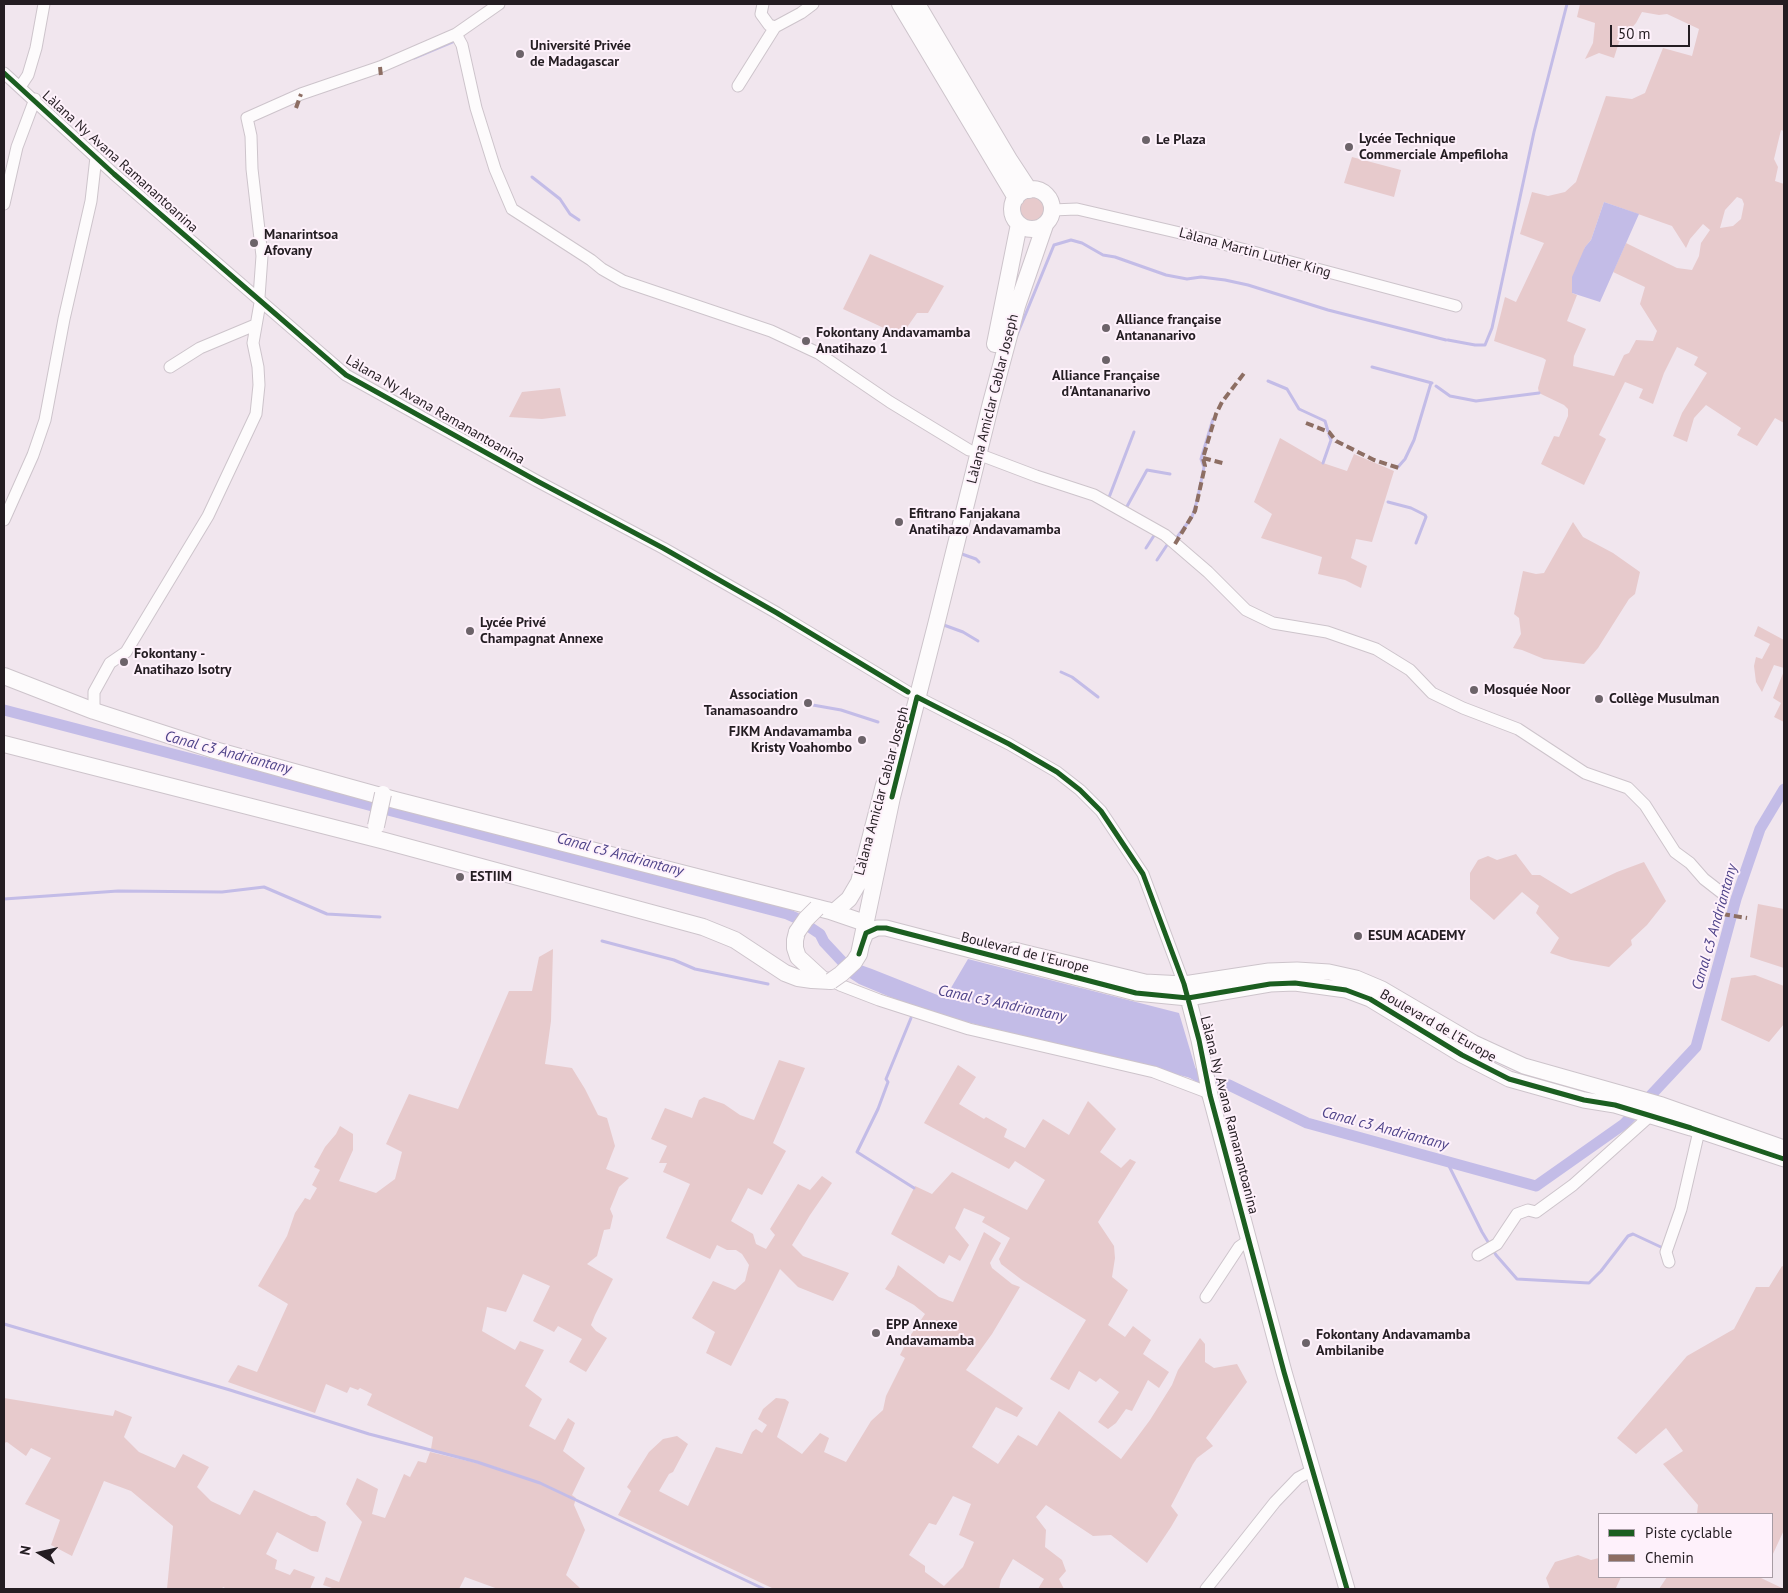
<!DOCTYPE html>
<html>
<head>
<meta charset="utf-8">
<style>
  body { margin:0 }
  #map { position:relative; width:1788px; height:1593px; overflow:hidden; background:#f1e6ee; font-family:"PT Sans",sans-serif }
  canvas { display:block }
  .frame { position:absolute; inset:0; border:5px solid #241d22; pointer-events:none }
  .legend { position:absolute; left:1598px; top:1513px; width:175px; height:65px; box-sizing:border-box; background:#fef1fb; border:1px solid #a79ca4; margin:0; padding:6px 9px; list-style:none; font-size:15px; color:#241d22 }
  .legend li { display:flex; align-items:center; gap:10px; height:25px }
  .legend b { width:25px; border:1px solid #a79ca4 }
  .north { position:absolute; left:15px; top:1528px; width:50px; height:50px; -webkit-text-stroke:4px #fef1fb; paint-order:stroke; rotate:280deg; font-size:14px; font-weight:700; line-height:20px; text-align:center; color:#241d22 }
  .north::after { content:''; display:block; margin:auto; width:18px; height:22px; background:#241d22; clip-path:polygon(50% 0,100% 100%,50% 72%,0 100%) }
  .scale { position:absolute; left:1610px; top:25px; width:80px; height:22px; box-sizing:border-box; border:2px solid #241d22; border-top:0; padding-left:6px; font-size:15px; line-height:18px; white-space:nowrap; color:#241d22; -webkit-text-stroke:4px #fef1fb; paint-order:stroke }
</style>
</head>
<body>
<div id="map">
<canvas width="1788" height="1593"></canvas>
<div class="frame"></div>
<ul class="legend">
<li><b style="height:6px;background:#1b5e20"></b>Piste cyclable</li>
<li><b style="height:6px;background:#8d6e63"></b>Chemin</li>
</ul>
<div class="north">N</div>
<div class="scale">50 m</div>
</div>
<script>
const g = document.querySelector('canvas').getContext('2d');
g.lineJoin = 'round';
function fill(path, color) { g.fillStyle = color; g.fill(path, 'evenodd'); }
const poly = rows => new Path2D(rows.map(r => 'M' + r).join(''));
function strokePath(path, color, width, dash) { g.strokeStyle = color; g.lineWidth = width; g.lineCap = dash ? 'butt' : 'round'; g.setLineDash(dash || []); g.stroke(path); }
function write(font, color, halo, rows, align = 'center') {
  g.font = font + ' "PT Sans",sans-serif'; g.lineWidth = 4; g.setLineDash([]); g.textBaseline = 'middle'; g.strokeStyle = halo; g.fillStyle = color; for (const [text, x, y, turn = 0] of rows) {
    g.save(); g.translate(x, y); g.rotate((+turn || 0) * Math.PI / 180); g.textAlign = isNaN(turn) ? turn : align; if (halo) g.strokeText(text, 0, 0); g.fillText(text, 0, 0); g.restore();
  }
}
fill(poly([
  [1580,4,1784,4,1784,131,1781,130,1774,159,1778,167,1775,181,1784,184,1784,423,1775,418,1757,446,1737,435,1741,428,1706,405,1694,418,1687,442,1673,436,1682,413,1707,373,1694,365,1698,357,1677,347,1664,373,1653,404,1639,398,1643,389,1625,382,1599,435,1606,439,1584,485,1541,464,1554,436,1559,437,1568,416,1568,409,1564,405,1539,393,1538,388,1546,360,1543,358,1494,341,1505,297,1516,302,1544,243,1520,234,1532,192,1548,196,1565,192,1576,182,1606,96,1632,99,1645,93,1663,48,1692,56,1699,29,1667,14,1659,15,1642,12,1636,23,1619,42,1614,58,1599,53,1585,59,1593,43,1595,23,1577,17],
  [1737,197,1742,199,1744,204,1741,219,1733,226,1720,228,1725,210],
  [1604,202,1672,226,1686,248,1690,239,1703,224,1710,230,1701,243,1699,256,1692,270,1677,268,1626,243,1613,272,1645,287,1640,304,1657,331,1653,341,1636,340,1629,353,1624,355,1614,376,1573,366,1574,356,1586,329,1567,321,1577,295,1572,293,1585,247,1591,240],
  [1352,157,1401,170,1394,197,1344,183],
  '1020 209a12 12 0 1 1 24 0a12 12 0 1 1-24 0Z',
  [870,254,944,286,928,313,917,313,901,336,843,309],
  [560,388,566,416,542,419,509,417,522,392],
  [1280,438,1323,463,1347,471,1354,454,1394,471,1372,542,1356,539,1351,558,1367,566,1361,588,1345,580,1318,574,1322,557,1261,538,1272,514,1254,502],
  [1573,522,1583,537,1613,553,1640,572,1635,594,1629,599,1598,648,1584,664,1544,659,1522,650,1513,648,1521,634,1519,618,1514,614,1523,571,1536,574,1544,573],
  [1758,626,1784,640,1784,668,1774,665,1762,692,1756,682,1754,666,1756,657,1762,659,1770,644,1754,636],
  [1784,671,1784,722,1774,717,1781,703,1773,698],
  [1516,854,1532,875,1540,875,1571,894,1617,872,1644,862,1666,901,1647,925,1631,940,1632,945,1609,967,1571,960,1550,953,1559,938,1536,913,1539,906,1522,892,1494,920,1470,899,1470,873,1478,860,1488,856,1497,860],
  [1758,904,1784,909,1784,968,1750,957],
  [553,949,551,1021,545,1064,572,1068,585,1089,598,1115,607,1118,615,1146,606,1169,629,1178,619,1187,610,1209,613,1216,610,1229,604,1230,597,1256,587,1264,613,1279,595,1315,591,1325,596,1331,607,1338,586,1372,569,1362,582,1339,558,1326,554,1332,533,1321,550,1286,523,1274,506,1312,487,1307,482,1331,515,1350,520,1341,544,1350,525,1386,542,1399,529,1426,555,1440,568,1418,575,1423,563,1451,585,1468,572,1495,576,1498,574,1505,585,1530,566,1575,581,1589,498,1589,465,1577,459,1589,335,1589,323,1585,326,1577,339,1582,362,1522,346,1504,357,1478,378,1489,372,1514,385,1518,404,1474,410,1477,418,1461,426,1463,430,1452,506,1470,431,1449,433,1437,367,1405,372,1394,360,1388,358,1390,350,1387,347,1393,326,1384,315,1413,228,1382,238,1365,257,1372,288,1304,258,1286,287,1236,295,1213,305,1198,310,1200,317,1188,312,1185,320,1170,314,1167,325,1147,336,1134,340,1126,353,1134,353,1150,339,1181,376,1193,395,1179,402,1152,386,1144,409,1094,458,1109,509,991,532,991,539,957],
  [1755,975,1784,986,1784,1024,1769,1042,1721,1020,1731,978],
  [779,1060,805,1068,773,1143,786,1151,762,1195,748,1188,731,1221,753,1234,756,1244,766,1249,775,1235,770,1229,798,1184,810,1190,822,1176,832,1183,810,1215,792,1245,803,1256,849,1273,833,1301,798,1287,780,1269,731,1366,706,1353,715,1332,692,1318,713,1281,735,1290,745,1281,749,1265,742,1254,736,1250,727,1250,717,1245,710,1259,666,1238,690,1184,663,1172,667,1163,659,1163,667,1146,651,1139,665,1108,692,1118,699,1100,704,1097,724,1104,740,1115,754,1120],
  [958,1065,976,1077,959,1104,984,1119,986,1117,1007,1129,1004,1137,1025,1148,1043,1119,1069,1135,1088,1101,1116,1129,1100,1152,1121,1168,1130,1159,1136,1162,1098,1222,1114,1246,1115,1258,1112,1277,1128,1290,1108,1325,1125,1337,1133,1326,1151,1340,1143,1354,1169,1372,1159,1388,1148,1380,1132,1411,1126,1409,1116,1423,1108,1429,1098,1422,1119,1392,1100,1378,1096,1382,1079,1371,1069,1390,1050,1379,1086,1320,1022,1280,1001,1264,999,1259,1010,1238,982,1222,985,1217,964,1208,955,1228,969,1245,960,1261,949,1255,944,1264,891,1234,915,1186,932,1194,952,1172,1027,1210,1045,1180,1015,1161,1009,1169,924,1123],
  [984,1232,1001,1243,990,1263,992,1268,1012,1284,1020,1287,992,1334,966,1370,1023,1408,1017,1417,996,1407,972,1447,998,1464,1018,1435,1037,1446,1059,1411,1121,1459,1150,1420,1172,1385,1178,1370,1200,1338,1205,1344,1205,1362,1214,1368,1237,1364,1247,1382,1206,1438,1213,1446,1197,1458,1193,1464,1171,1506,1178,1515,1171,1527,1147,1563,1111,1535,1093,1536,1046,1505,1036,1517,1046,1530,1045,1547,1062,1560,1066,1571,1059,1579,1064,1589,1038,1589,1044,1579,1013,1559,1001,1580,999,1589,774,1589,618,1515,631,1491,627,1487,649,1452,663,1439,677,1436,688,1444,673,1472,669,1474,659,1491,688,1506,716,1447,742,1454,752,1432,756,1429,762,1433,767,1425,758,1419,763,1409,776,1398,785,1399,789,1402,777,1437,802,1454,820,1433,829,1438,824,1452,846,1462,871,1421,883,1410,886,1396,905,1358,900,1355,908,1339,925,1314,914,1305,885,1289,894,1276,898,1265,939,1297,953,1302],
  [953,1496,971,1504,959,1535,974,1542,963,1567,944,1586,925,1572,925,1566,909,1555,929,1523,936,1525],
  [1782,1266,1784,1267,1784,1530,1772,1556,1772,1514,1697,1514,1698,1505,1663,1464,1683,1451,1666,1428,1636,1454,1617,1438,1687,1356,1734,1329,1756,1287,1769,1287],
  [4,1398,113,1416,115,1410,132,1417,124,1437,139,1452,175,1468,183,1454,209,1467,197,1487,211,1501,240,1515,254,1490,311,1516,316,1516,326,1522,318,1552,312,1551,277,1532,266,1554,277,1560,275,1569,290,1575,294,1569,315,1577,310,1589,227,1589,223,1587,222,1589,167,1589,173,1526,131,1491,104,1481,72,1556,51,1545,60,1520,25,1504,51,1458,31,1448,26,1456,7,1442,4,1443],
  [1578,1555,1591,1560,1599,1558,1599,1577,1621,1577,1616,1588,1618,1589,1550,1589,1546,1578,1555,1562],
  [1667,1577,1762,1577,1761,1578,1784,1589,1659,1589]
]), '#e7cacc');
fill(poly([
  [1604,202,1639,214,1600,302,1572,293,1572,277,1585,247,1591,240],
  [968,959,1179,1013,1199,1080,926,1012,859,984,842,973,855,963,872,969,945,998]
]), '#c3bce7');
strokePath(poly([
  [414,58,457,40],
  [532,177,560,199,570,214,579,220],
  [1017,335,1054,245,1071,240,1082,243,1103,255,1115,257,1166,275,1187,279,1201,277,1225,280,1248,285,1328,310,1446,340],
  [1448,340,1475,345,1485,345,1492,328,1534,132,1567,4],
  [1372,367,1432,383],
  [1268,381,1287,389,1299,409,1325,421,1328,431],
  [1436,386,1450,396,1476,401,1539,393],
  [1323,463,1331,440,1329,435],
  [1398,467,1405,459,1414,440,1431,383],
  [1108,500,1134,432],
  [1388,502,1411,508,1425,515,1426,517,1416,543],
  [1125,510,1147,470,1170,474],
  [1175,540,1192,517,1197,501,1204,467,1201,459,1213,419],
  [1146,548,1155,534],
  [959,553,976,559,979,562],
  [1157,560,1169,542],
  [941,624,963,632,978,641],
  [1061,672,1072,677,1098,697],
  [807,704,841,710,878,722],
  [4,899,118,891,222,892,264,887,327,914,380,917],
  [602,941,674,960,695,969,768,984],
  [911,1018,886,1079,888,1082,878,1109,857,1152,914,1188],
  [1447,1162,1482,1232,1496,1255,1517,1279,1589,1283,1601,1271,1628,1236,1633,1234,1663,1248],
  [4,1324,230,1390,369,1434,477,1462,540,1483,764,1589]
]), '#c3bce7', 3);
strokePath(poly([
  [4,710,787,914,796,918,820,934,824,942,852,972],
  [1184,1068,1204,1080,1229,1085,1307,1123,1536,1186,1624,1124,1696,1047,1736,899,1760,829,1784,789]
]), '#c3bce7', 11);
const minor = poly([
  [763,4,761,14,769,25,775,27],
  [456,34,462,45,476,108,495,169,512,209,591,260,602,269,623,281,771,331,818,353,890,402,969,450],
  [4,73,114,174,346,375,537,481,663,548,777,613,908,692],
  [738,86,775,27,801,13,813,4],
  [20,87,28,75,36,48,44,4],
  [4,204,17,147,35,99],
  [1052,210,1077,209,1193,236,1456,306],
  [170,367,200,348,255,325],
  [978,454,1036,476,1094,495,1165,535,1208,572,1246,610,1273,623,1327,632,1376,649,1410,670,1432,693,1463,708,1518,729,1585,773,1628,788,1645,805,1675,852,1690,863,1704,879,1722,893],
  [4,520,33,455,45,420,64,319,91,201,96,157],
  [917,697,1009,744,1057,772,1080,790,1101,811,1143,874,1184,984],
  [94,711,94,692,110,663,126,652,208,516,256,414,259,385,258,367,253,343,260,303,259,297,262,256,252,169,251,136,247,118,301,94,380,67,456,34,499,4],
  [828,978,840,985,879,1000,969,1029,1154,1072,1204,1091,1210,1095],
  [1478,1255,1497,1244,1517,1214,1528,1210,1536,1212,1573,1185,1650,1116],
  [1669,1262,1666,1252,1681,1209,1699,1131],
  [1206,1297,1239,1247,1249,1240],
  [1206,1589,1275,1502,1298,1478,1313,1470]
]);
const tertiary = poly([
  [862,943,866,933,877,928,886,928,1136,993,1188,998,1270,984,1295,983,1346,990,1370,999,1462,1055,1509,1079,1584,1100,1615,1105,1691,1128,1784,1159],
  [1014,950,1145,982,1184,984,1269,971,1297,970,1329,972,1356,978,1382,989,1474,1043,1524,1066,1662,1105,1784,1148],
  [1186,990,1199,1040,1210,1095,1284,1372,1347,1589]
]);
const secondary = poly([
  [900,4,1016,198],
  [917,4,1010,161,1029,190],
  '1012 209a20 20 0 1 1 40 0a20 20 0 1 1-40 0Z',
  [995,344,1019,224],
  [4,676,94,711,211,749,395,800,834,912],
  [4,744,385,841,703,927,735,940,785,973,798,978,812,980,831,981],
  [827,910,865,923],
  [834,912,849,899,859,882,884,785],
  [797,932,795,940,795,948,798,957,823,980],
  [854,962,859,954,892,797,936,625,991,403,1017,306,1045,225]
]);
strokePath(minor, '#cdc4cb', 13);
strokePath(tertiary, '#cdc4cb', 17);
strokePath(secondary, '#cdc4cb', 18);
strokePath(minor, '#fdfbfc', 11);
strokePath(tertiary, '#fdfbfc', 15);
strokePath(secondary, '#fdfbfc', 16);
const secondaryBridge = poly([
  [376,826,383,794],
  [797,932,806,919,817,908],
  [831,981,841,974,854,962]
]);
strokePath(secondaryBridge, '#cdc4cb', 18, []);
strokePath(secondaryBridge, '#fdfbfc', 16);
strokePath(poly([
  [380,67,381,76],
  [296,108,301,94],
  [1306,423,1329,432,1336,441,1374,460,1402,469],
  [1203,458,1226,464],
  [1175,544,1195,511,1205,466,1203,458,1216,414,1222,402,1245,372],
  [1722,914,1747,918]
]), '#8d6e63', 4, [8, 4]);
strokePath(poly([
  [4,73,114,174,346,375,537,481,663,548,777,613,908,692],
  [892,797,917,697,1009,744,1057,772,1080,790,1101,811,1143,874,1184,984,1199,1040,1210,1095,1284,1372,1347,1589],
  [859,954,866,933,877,928,886,928,1136,993,1188,998,1270,984,1295,983,1346,990,1370,999,1462,1055,1509,1079,1584,1100,1615,1105,1691,1128,1784,1159]
]), '#1b5e20', 5);
for (const [x, y, r, color] of [
  [520,54,5,"#6c6369"],
  [1146,140,5,"#6c6369"],
  [1349,147,5,"#6c6369"],
  [254,243,5,"#6c6369"],
  [1106,328,5,"#6c6369"],
  [806,341,5,"#6c6369"],
  [1106,360,5,"#6c6369"],
  [899,522,5,"#6c6369"],
  [470,631,5,"#6c6369"],
  [124,662,5,"#6c6369"],
  [1474,690,5,"#6c6369"],
  [1599,699,5,"#6c6369"],
  [808,703,5,"#6c6369"],
  [862,740,5,"#6c6369"],
  [460,877,5,"#6c6369"],
  [1358,936,5,"#6c6369"],
  [876,1333,5,"#6c6369"],
  [1306,1343,5,"#6c6369"]
]) { const dot = new Path2D(); dot.arc(x, y, r, 0, 2 * Math.PI); g.fillStyle = color; g.fill(dot); strokePath(dot, '#fef1fb', 2); }
write('bold 14px', '#241d22', '#fef1fb', [
  ["Université Privée",530,46],
  ["de Madagascar",530,62],
  ["Lycée Technique",1359,139],
  ["Commerciale Ampefiloha",1359,155],
  ["Le Plaza",1156,140],
  ["Manarintsoa",264,235],
  ["Afovany",264,251],
  ["Alliance française",1116,320],
  ["Antananarivo",1116,336],
  ["Fokontany Andavamamba",816,333],
  ["Anatihazo 1",816,349],
  ["Alliance Française",1106,376,"center"],
  ["d'Antananarivo",1106,392,"center"],
  ["Efitrano Fanjakana",909,514],
  ["Anatihazo Andavamamba",909,530],
  ["Lycée Privé",480,623],
  ["Champagnat Annexe",480,639],
  ["Fokontany -",134,654],
  ["Anatihazo Isotry",134,670],
  ["Mosquée Noor",1484,690],
  ["Association",798,695,"right"],
  ["Tanamasoandro",798,711,"right"],
  ["Collège Musulman",1609,699],
  ["FJKM Andavamamba",852,732,"right"],
  ["Kristy Voahombo",852,748,"right"],
  ["ESTIIM",470,877],
  ["ESUM ACADEMY",1368,936],
  ["EPP Annexe",886,1325],
  ["Andavamamba",886,1341],
  ["Fokontany Andavamamba",1316,1335],
  ["Ambilanibe",1316,1351]
], 'left');
write('14px', '#241d22', '#fef1fb', [
  ["Làlana Ny Avana Ramanantoanina",120,162,42],
  ["Làlana Martin Luther King",1255,253,15],
  ["Làlana Amiclar Cablar Joseph",993,399,-76],
  ["Làlana Ny Avana Ramanantoanina",435,410,30],
  ["Làlana Amiclar Cablar Joseph",882,791,-75],
  ["Boulevard de l'Europe",1025,953,14],
  ["Boulevard de l'Europe",1438,1026,30],
  ["Làlana Ny Avana Ramanantoanina",1229,1115,76]
]);
write('italic 15px', '#4e4389', '#fef1fb', [
  ["Canal c3 Andriantany",228,753,15],
  ["Canal c3 Andriantany",620,855,15],
  ["Canal c3 Andriantany",1715,927,-74],
  ["Canal c3 Andriantany",1002,1004,12],
  ["Canal c3 Andriantany",1385,1129,15]
]);
</script>
</body>
</html>
